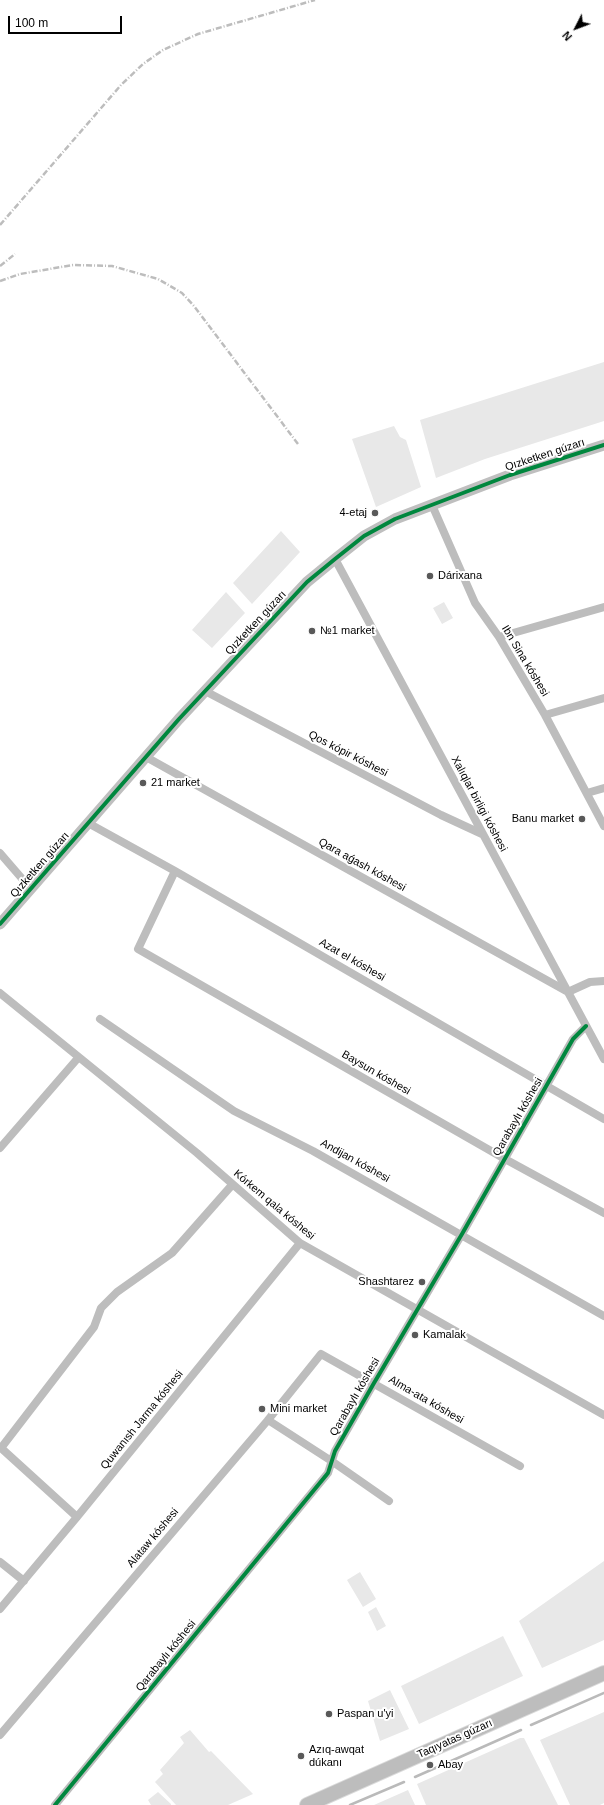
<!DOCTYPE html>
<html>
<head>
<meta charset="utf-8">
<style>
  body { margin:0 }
  #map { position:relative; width:604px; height:1805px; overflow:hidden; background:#fff; font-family:Arial,sans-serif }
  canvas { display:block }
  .north { position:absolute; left:556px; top:8px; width:40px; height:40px; -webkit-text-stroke:3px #fff; paint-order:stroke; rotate:228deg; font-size:11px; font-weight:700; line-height:16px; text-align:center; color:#000 }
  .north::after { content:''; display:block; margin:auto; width:14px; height:18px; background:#000; clip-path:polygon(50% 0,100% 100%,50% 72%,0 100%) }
  .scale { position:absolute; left:8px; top:16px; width:114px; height:18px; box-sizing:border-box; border:2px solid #000; border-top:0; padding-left:5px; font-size:12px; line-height:14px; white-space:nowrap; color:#000; -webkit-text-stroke:3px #fff; paint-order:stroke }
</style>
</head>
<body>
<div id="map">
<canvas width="604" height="1805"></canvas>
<div class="north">N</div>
<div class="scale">100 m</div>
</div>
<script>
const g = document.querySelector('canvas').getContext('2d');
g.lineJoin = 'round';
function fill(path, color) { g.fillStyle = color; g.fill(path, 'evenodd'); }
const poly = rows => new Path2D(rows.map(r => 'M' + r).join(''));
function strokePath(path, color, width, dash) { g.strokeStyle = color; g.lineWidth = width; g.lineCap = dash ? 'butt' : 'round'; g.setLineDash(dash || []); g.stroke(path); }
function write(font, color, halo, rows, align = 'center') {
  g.font = font + ' Arial,sans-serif'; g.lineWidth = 4; g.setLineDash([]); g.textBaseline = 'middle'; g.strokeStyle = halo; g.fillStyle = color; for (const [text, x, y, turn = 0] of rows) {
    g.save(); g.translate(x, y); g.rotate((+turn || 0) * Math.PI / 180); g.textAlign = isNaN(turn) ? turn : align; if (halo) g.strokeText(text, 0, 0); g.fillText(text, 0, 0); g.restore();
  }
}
fill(poly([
  [604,362,604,421,485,459,436,478,420,420],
  [394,426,400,437,406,440,421,487,376,507,352,439],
  [281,531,300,552,252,604,233,583],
  [226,592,245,613,212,648,192,630],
  [444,602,453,618,442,624,433,608],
  [604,1561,604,1640,542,1668,519,1621],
  [360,1572,376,1599,363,1607,347,1580],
  [376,1607,386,1626,377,1631,368,1612],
  [503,1636,523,1676,419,1724,401,1686],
  [390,1690,409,1729,380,1741,368,1701],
  [604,1712,604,1803,600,1805,570,1805,540,1740],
  [190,1730,209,1752,211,1751,253,1794,228,1805,176,1805,155,1782,163,1774,160,1770,184,1743,180,1737],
  [520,1738,524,1738,558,1805,426,1805,417,1784],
  [408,1790,415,1805,374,1805],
  [158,1792,171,1804,171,1805,151,1805,148,1800]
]), '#e8e8e8');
strokePath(poly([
  [531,1725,604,1693],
  [415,1777,521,1730],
  [350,1805,404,1782]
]), '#bababa', 2.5);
const highway = poly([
  [307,1805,604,1673]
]);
strokePath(highway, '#dbdbdb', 16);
strokePath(poly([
  [432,505,475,603,499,637,545,715,604,826],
  [335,559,604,1059],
  [499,637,604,607],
  [205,691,441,815,482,834],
  [545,715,604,698],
  [146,757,568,992,590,982,604,981],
  [587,793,604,788],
  [88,823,175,871,604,1119],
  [0,853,31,889],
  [175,871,138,949,505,1159,604,1213],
  [0,993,197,1153,300,1243,604,1415],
  [100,1019,234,1111,313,1151,604,1316],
  [0,1148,78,1058],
  [268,1420,333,1462,389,1501],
  [0,1447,77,1517],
  [1,1448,94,1327,101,1308,117,1292,172,1253,232,1185],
  [0,1562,24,1581],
  [0,1609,77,1517,300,1243],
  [0,1735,268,1420,321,1354,520,1466],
  [55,1805,328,1473,335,1451,374,1383,462,1234,573,1039,586,1026]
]), '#bdbdbd', 8);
strokePath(poly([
  [0,924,179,719,307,582,335,559,364,536,395,519,510,475,604,445]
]), '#bfbfbf', 11);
strokePath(highway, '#bdbdbd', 14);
strokePath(poly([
  [0,225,121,85,143,64,163,50,198,34,315,0],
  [0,266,15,254],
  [0,281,20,274,73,265,112,266,158,279,182,293,194,306,298,444]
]), '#bdbdbd', 2.5, [6, 2, 1, 2]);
strokePath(poly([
  [0,924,179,719,307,582,335,559,364,536,395,519,510,475,604,445],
  [55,1805,328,1473,335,1451,374,1383,462,1234,573,1039,586,1026]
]), '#00873e', 4);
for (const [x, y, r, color] of [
  [375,513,4,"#595959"],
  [430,576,4,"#595959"],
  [312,631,4,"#595959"],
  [143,783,4,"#595959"],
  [582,819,4,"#595959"],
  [422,1282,4,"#595959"],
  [415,1335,4,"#595959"],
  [262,1409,4,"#595959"],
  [329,1714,4,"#595959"],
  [301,1756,4,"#595959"],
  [430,1765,4,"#595959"]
]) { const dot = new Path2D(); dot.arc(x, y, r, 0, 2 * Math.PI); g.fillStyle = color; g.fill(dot); strokePath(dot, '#fff', 1.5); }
write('11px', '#000', '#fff', [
  ["Qızketken gúzarı",545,455,-18],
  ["Qızketken gúzarı",256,623,-47],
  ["Ibn Sina kóshesi",525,661,59],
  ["Qos kópir kóshesi",348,754,27],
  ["Xalıqlar birligi kóshesi",479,804,62],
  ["Qızketken gúzarı",40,865,-49],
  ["Qara aǵash kóshesi",362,865,29],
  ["Azat el kóshesi",352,960,30],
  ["Baysun kóshesi",376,1073,30],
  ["Qarabaylı kóshesi",518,1117,-60],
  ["Andijan kóshesi",355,1161,29],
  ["Kórkem qala kóshesi",274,1205,40],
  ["Qarabaylı kóshesi",355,1397,-60],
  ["Alma-ata kóshesi",426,1400,30],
  ["Quwanısh Jarma kóshesi",142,1420,-51],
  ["Alataw kóshesi",153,1538,-50],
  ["Qarabaylı kóshesi",166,1656,-51],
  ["Taqıyatas gúzarı",455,1739,-24]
]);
write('11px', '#000', '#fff', [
  ["4-etaj",367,513,"right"],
  ["Dárixana",438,576],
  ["№1 market",320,631],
  ["21 market",151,783],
  ["Banu market",574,819,"right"],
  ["Shashtarez",414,1282,"right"],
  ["Kamalak",423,1335],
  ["Mini market",270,1409],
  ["Paspan u'yi",337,1714],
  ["Azıq-awqat",309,1750],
  ["dúkanı",309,1763],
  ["Abay",438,1765]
], 'left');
</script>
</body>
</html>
